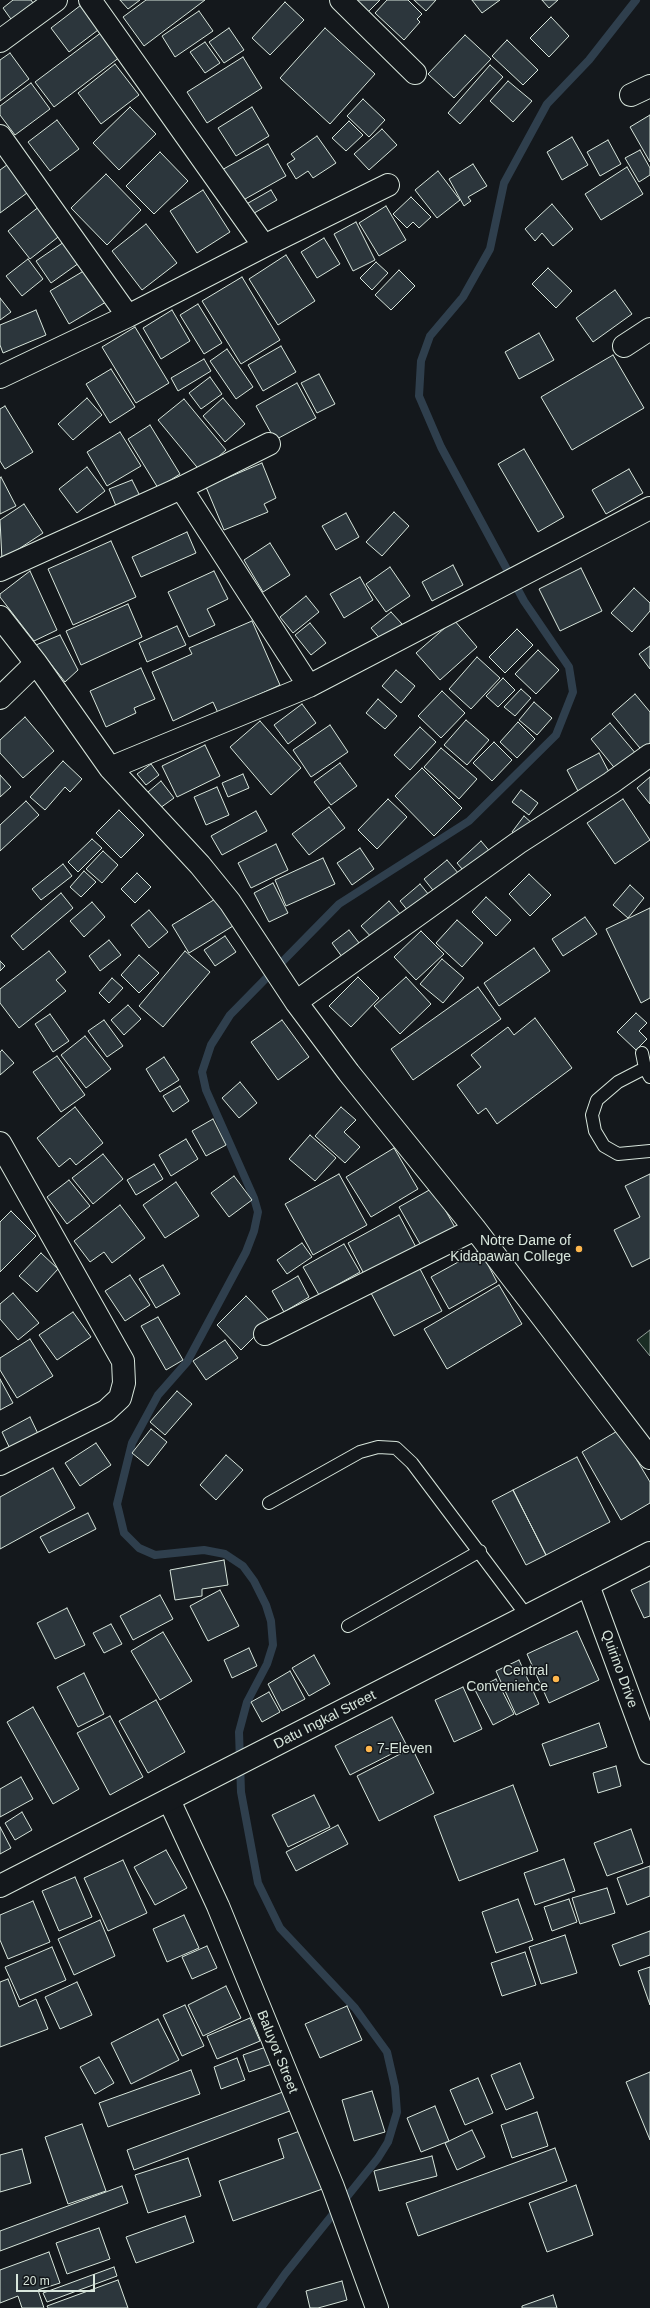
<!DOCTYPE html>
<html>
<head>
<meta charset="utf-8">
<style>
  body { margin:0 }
  #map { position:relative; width:650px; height:2308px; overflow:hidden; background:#14181c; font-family:Helvetica,sans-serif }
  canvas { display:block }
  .scale { position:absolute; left:16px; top:2274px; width:79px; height:18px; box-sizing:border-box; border:2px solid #d8e6dc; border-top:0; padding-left:5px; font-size:12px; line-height:14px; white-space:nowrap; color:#d8e6dc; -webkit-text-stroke:3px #14181c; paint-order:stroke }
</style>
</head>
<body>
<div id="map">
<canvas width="650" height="2308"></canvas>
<div class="scale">20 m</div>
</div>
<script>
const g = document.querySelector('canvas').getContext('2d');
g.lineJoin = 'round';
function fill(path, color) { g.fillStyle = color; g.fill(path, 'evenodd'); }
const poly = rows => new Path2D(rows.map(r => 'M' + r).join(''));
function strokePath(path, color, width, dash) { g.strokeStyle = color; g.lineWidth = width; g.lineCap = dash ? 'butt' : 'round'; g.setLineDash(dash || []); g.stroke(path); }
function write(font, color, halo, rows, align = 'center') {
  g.font = font + ' Helvetica,sans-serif'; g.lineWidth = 3; g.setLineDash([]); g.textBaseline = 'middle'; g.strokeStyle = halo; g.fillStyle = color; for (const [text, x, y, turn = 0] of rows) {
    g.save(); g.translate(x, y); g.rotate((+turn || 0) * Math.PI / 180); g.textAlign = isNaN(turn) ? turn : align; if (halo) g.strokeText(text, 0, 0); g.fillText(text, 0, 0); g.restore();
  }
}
const green = poly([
  [650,1330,650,1356,637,1340,650,1330]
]);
fill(green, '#1a2d24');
strokePath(green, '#939e99', 1);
strokePath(poly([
  [261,2308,285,2274,378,2158,388,2142,397,2112,395,2087,387,2052,355,2008,280,1928,258,1883,241,1792,239,1732,247,1702,267,1664,273,1645,271,1621,266,1605,254,1581,243,1566,225,1554,204,1550,155,1555,139,1548,124,1533,117,1504,132,1443,158,1395,187,1362,246,1252,254,1231,258,1212,254,1198,206,1090,202,1072,211,1045,230,1015,339,904,469,821,556,735,573,692,569,667,524,601,441,447,419,396,421,361,430,336,463,297,490,249,504,183,547,104,589,60,636,0]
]), '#2f3f4d', 8);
const building = poly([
  [13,0,31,0,35,6,13,22,3,8,13,0],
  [120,0,140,0,128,9,120,0],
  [146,0,205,0,144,46,123,17,146,0],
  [354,0,380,0,367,13,354,0],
  [387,0,408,0,422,14,417,19,420,22,404,40,375,13,387,0],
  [414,0,436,0,426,11,414,0],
  [472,0,500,0,482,13,472,0],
  [542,0,558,0,549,8,542,0],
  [85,2,102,27,69,52,51,28,85,2],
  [285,2,304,20,270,55,252,38,285,2],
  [199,11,213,31,175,57,162,36,199,11],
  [551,17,569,36,549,57,530,38,551,17],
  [229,28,244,50,224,63,209,42,229,28],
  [325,28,375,74,330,124,280,78,325,28],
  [102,32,120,57,54,107,35,82,102,32],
  [465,35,491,59,454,98,428,74,465,35],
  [507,40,538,70,523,85,492,56,507,40],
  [205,42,220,63,205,73,190,52,205,42],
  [10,53,29,79,0,101,0,60,10,53],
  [243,57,262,88,207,123,187,92,243,57],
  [115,64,139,95,101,124,78,93,115,64],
  [490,65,503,77,460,124,448,113,490,65],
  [508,81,532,101,513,122,490,101,508,81],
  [31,83,50,109,15,135,0,115,0,106,31,83],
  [363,99,385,120,369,137,347,116,363,99],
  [130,107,156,134,119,170,93,143,130,107],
  [252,107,269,136,236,156,218,128,252,107],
  [650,115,650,162,630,127,650,115],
  [57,120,79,149,50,171,28,142,57,120],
  [349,121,363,135,346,151,332,138,349,121],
  [382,129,397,145,369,170,354,154,382,129],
  [317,136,336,163,313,178,308,171,296,179,287,164,295,159,291,154,317,136],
  [572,137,588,165,562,180,547,152,572,137],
  [608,140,621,164,600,176,587,152,608,140],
  [268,144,286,176,238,203,220,171,268,144],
  [640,150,650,168,650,175,639,182,625,158,640,150],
  [160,152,188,181,154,214,126,186,160,152],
  [11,162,31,190,0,213,0,170,11,162],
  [473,164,487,186,468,197,471,201,464,206,449,179,473,164],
  [627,167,643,194,601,220,585,194,627,167],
  [438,171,460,200,437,218,415,190,438,171],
  [106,174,141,210,107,245,71,208,106,174],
  [203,190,230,232,197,253,170,211,203,190],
  [271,190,277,200,249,216,243,206,271,190],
  [411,197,431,217,419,228,413,222,407,228,393,214,411,197],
  [552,204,573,229,553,246,542,233,535,241,525,229,552,204],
  [40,206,62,234,30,259,8,231,40,206],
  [386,206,406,240,379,256,359,223,386,206],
  [356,222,375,260,353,271,334,234,356,222],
  [146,224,177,263,142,290,112,251,146,224],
  [324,238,340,264,317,278,301,252,324,238],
  [64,242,79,263,51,283,36,261,64,242],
  [286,255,315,301,278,325,249,279,286,255],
  [28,259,43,279,22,296,6,276,28,259],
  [376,262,388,273,372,290,360,278,376,262],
  [548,268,572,291,556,308,532,284,548,268],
  [87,269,106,302,69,324,50,291,87,269],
  [399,270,415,286,391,310,375,295,399,270],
  [242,277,280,340,241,364,202,301,242,277],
  [615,290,632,314,593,342,576,318,615,290],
  [0,298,11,312,0,320,0,298],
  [198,304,222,343,204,354,180,315,198,304],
  [36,310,46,335,3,353,0,345,0,325,36,310],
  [172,310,190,341,161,359,143,328,172,310],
  [135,327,169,383,136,403,102,347,135,327],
  [539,333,554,360,519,379,505,352,539,333],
  [281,346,296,372,263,391,248,365,281,346],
  [227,349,253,387,236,399,210,361,227,349],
  [613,355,644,408,572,450,541,397,613,355],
  [204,359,211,371,178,391,171,378,204,359],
  [111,369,135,407,110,423,86,384,111,369],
  [319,374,335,404,317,413,301,383,319,374],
  [210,377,222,394,201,409,189,393,210,377],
  [297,383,316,418,275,440,256,406,297,383],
  [87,398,102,415,73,440,58,424,87,398],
  [223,398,245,424,225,442,203,416,223,398],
  [184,399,226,450,201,472,158,420,184,399],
  [5,406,33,452,5,469,0,461,0,409,5,406],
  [150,425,180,474,158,488,128,439,150,425],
  [120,432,141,466,107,486,87,452,120,432],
  [524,449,564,517,538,532,498,464,524,449],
  [262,463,276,498,264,504,268,512,224,530,206,487,262,463],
  [87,467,105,491,77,513,59,489,87,467],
  [629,469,643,493,606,514,592,490,629,469],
  [1,477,16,506,0,514,0,478,1,477],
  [132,480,140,496,116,506,109,489,132,480],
  [24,504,43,533,2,560,0,520,24,504],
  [394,512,409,526,382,556,366,542,394,512],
  [346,513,359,537,336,550,322,526,346,513],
  [187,532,196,553,141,577,132,557,187,532],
  [111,541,136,597,73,625,48,569,111,541],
  [270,543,290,575,263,592,244,560,270,543],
  [453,565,463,585,432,601,422,582,453,565],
  [390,567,410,596,386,612,366,584,390,567],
  [581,568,602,611,560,631,539,589,581,568],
  [30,571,57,630,34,641,0,597,0,594,30,571],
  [214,571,228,599,207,609,215,625,189,637,168,592,214,571],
  [360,577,373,600,344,618,330,594,360,577],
  [634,588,650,603,650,611,632,632,611,613,634,588],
  [306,596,319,612,293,633,280,617,306,596],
  [128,604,142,637,81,665,66,631,128,604],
  [391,612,402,624,382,641,371,628,391,612],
  [454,620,477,647,440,680,416,653,454,620],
  [252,621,280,685,218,713,213,702,173,721,152,672,192,654,189,648,252,621],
  [310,623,326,643,311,655,295,635,310,623],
  [177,626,186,645,147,662,139,643,177,626],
  [517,629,533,645,505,673,489,657,517,629],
  [60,635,78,670,65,682,36,645,60,635],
  [650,646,650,669,639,654,650,646],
  [538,650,559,670,536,694,515,674,538,650],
  [477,657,500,678,471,709,449,689,477,657],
  [141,668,155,699,134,708,136,713,106,727,90,691,141,668],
  [396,670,415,686,401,703,382,686,396,670],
  [503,678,515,690,498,707,486,696,503,678],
  [521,689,531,698,515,716,504,707,521,689],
  [442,691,465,713,441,738,418,716,442,691],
  [635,694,650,712,650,748,644,753,612,714,635,694],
  [378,699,397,716,385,729,366,713,378,699],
  [534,702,552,718,537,735,519,720,534,702],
  [302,704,316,723,288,744,274,725,302,704],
  [25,717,54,751,23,778,0,753,0,740,25,717],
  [466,720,489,740,467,765,444,745,466,720],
  [260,721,301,768,271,795,230,747,260,721],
  [518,722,535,739,517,758,500,742,518,722],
  [610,723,637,755,617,771,591,739,610,723],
  [330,725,348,752,311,777,293,750,330,725],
  [420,727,436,742,410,770,394,755,420,727],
  [494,742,512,760,492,781,473,763,494,742],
  [205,745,220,776,177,797,162,766,205,745],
  [441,748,477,779,459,799,424,767,441,748],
  [599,753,610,774,578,791,567,770,599,753],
  [63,761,82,779,70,792,65,787,45,810,30,797,63,761],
  [340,763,357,786,331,805,314,782,340,763],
  [151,764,159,775,146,785,137,774,151,764],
  [422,768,462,808,434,836,395,796,422,768],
  [243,774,249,788,228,797,222,783,243,774],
  [0,775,11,787,0,797,0,775],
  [650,777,650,804,637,788,650,777],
  [161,781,174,798,160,808,148,792,161,781],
  [217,787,229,815,206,825,194,797,217,787],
  [521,790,538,803,529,815,512,802,521,790],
  [388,799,407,817,377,849,358,830,388,799],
  [623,799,650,840,615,864,587,823,623,799],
  [26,801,39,815,0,851,0,825,26,801],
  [329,807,345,828,309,855,292,834,329,807],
  [119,810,144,835,121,858,96,833,119,810],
  [256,811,267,831,222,855,211,836,256,811],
  [524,816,533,824,521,840,512,832,524,816],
  [92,839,102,848,78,872,68,862,92,839],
  [481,841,492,854,468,876,457,863,481,841],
  [276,844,288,870,251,888,238,863,276,844],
  [360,848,374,869,352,885,337,863,360,848],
  [103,851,118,865,102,883,86,869,103,851],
  [323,858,335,884,286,906,275,880,323,858],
  [447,860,459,874,436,894,424,879,447,860],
  [63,864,72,876,41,900,32,889,63,864],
  [84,871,96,882,81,897,70,887,84,871],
  [137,873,151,887,135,903,121,889,137,873],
  [529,874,551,895,530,916,509,894,529,874],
  [273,883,288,913,269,922,254,893,273,883],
  [420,884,429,895,409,912,400,901,420,884],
  [630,885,644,898,628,918,613,905,630,885],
  [61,893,73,908,23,950,11,936,61,893],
  [486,897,511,920,496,936,472,912,486,897],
  [217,898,233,926,189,953,172,925,217,898],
  [389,901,401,915,374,940,361,926,389,901],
  [92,902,105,917,84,937,70,921,92,902],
  [650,908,650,998,641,1003,606,929,650,908],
  [149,910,168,932,149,948,131,925,149,910],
  [585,917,597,934,563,956,552,939,585,917],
  [457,920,483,943,462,967,436,943,457,920],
  [349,930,363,948,345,961,332,943,349,930],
  [421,931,444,954,416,980,394,957,421,931],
  [225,936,236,952,215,966,204,950,225,936],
  [109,940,121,955,100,971,89,956,109,940],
  [534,948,550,971,499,1006,484,983,534,948],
  [49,951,66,972,56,980,66,991,19,1028,0,1003,0,989,49,951],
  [185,951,210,972,163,1027,139,1006,185,951],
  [139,955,159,973,139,993,121,975,139,955],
  [442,959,464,978,443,1003,420,984,442,959],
  [0,961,5,966,0,971,0,961],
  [358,977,379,998,351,1027,329,1006,358,977],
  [406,977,431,1004,400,1034,374,1006,406,977],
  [112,978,123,988,109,1003,99,993,112,978],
  [478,987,501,1019,413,1080,391,1049,478,987],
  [128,1005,141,1019,124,1035,111,1020,128,1005],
  [636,1013,647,1023,639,1031,647,1039,636,1050,617,1032,636,1013],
  [50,1014,69,1041,53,1052,35,1024,50,1014],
  [535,1018,572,1068,497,1124,486,1108,478,1114,457,1085,481,1067,471,1055,508,1027,514,1035,535,1018],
  [104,1020,123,1046,107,1057,88,1031,104,1020],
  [282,1020,309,1057,278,1080,251,1042,282,1020],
  [85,1036,111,1069,86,1088,61,1055,85,1036],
  [2,1050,14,1063,0,1075,0,1052,2,1050],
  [57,1056,85,1095,61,1112,33,1072,57,1056],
  [164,1057,179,1080,160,1092,146,1069,164,1057],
  [240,1082,257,1103,239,1118,222,1098,240,1082],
  [180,1086,189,1101,173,1112,163,1096,180,1086],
  [75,1107,103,1143,76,1165,70,1158,59,1167,37,1138,75,1107],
  [341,1107,356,1120,344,1132,360,1147,345,1163,315,1136,341,1107],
  [213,1119,226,1145,206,1156,192,1131,213,1119],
  [310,1135,336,1158,315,1181,289,1159,310,1135],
  [186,1139,198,1159,171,1176,159,1155,186,1139],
  [394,1148,418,1189,371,1217,346,1177,394,1148],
  [103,1154,123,1179,93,1204,72,1178,103,1154],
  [154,1164,163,1179,136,1195,127,1180,154,1164],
  [339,1174,367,1225,313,1255,285,1204,339,1174],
  [650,1174,650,1258,632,1267,614,1230,640,1217,625,1186,650,1174],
  [234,1176,252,1200,229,1217,211,1193,234,1176],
  [69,1180,90,1206,67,1224,47,1197,69,1180],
  [176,1182,199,1216,165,1238,143,1205,176,1182],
  [433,1188,457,1231,423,1249,399,1207,433,1188],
  [120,1205,145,1238,112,1263,104,1252,90,1262,74,1241,120,1205],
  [11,1211,36,1236,0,1272,0,1222,11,1211],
  [399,1215,418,1251,366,1278,348,1243,399,1215],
  [302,1243,312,1257,287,1274,277,1260,302,1243],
  [344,1244,360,1272,319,1295,303,1267,344,1244],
  [480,1250,497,1282,449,1309,431,1277,480,1250],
  [41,1253,58,1269,37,1292,19,1276,41,1253],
  [163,1265,180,1294,156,1308,139,1279,163,1265],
  [419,1267,442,1311,394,1336,371,1293,419,1267],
  [130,1275,150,1305,125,1321,105,1291,130,1275],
  [298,1276,309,1297,284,1312,272,1291,298,1276],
  [499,1285,522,1324,447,1369,424,1329,499,1285],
  [13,1293,39,1323,18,1340,0,1319,0,1304,13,1293],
  [246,1296,270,1321,241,1350,217,1325,246,1296],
  [73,1312,91,1337,57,1360,39,1335,73,1312],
  [158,1317,183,1360,166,1370,141,1326,158,1317],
  [30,1339,53,1376,17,1398,0,1370,0,1358,30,1339],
  [225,1340,238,1358,206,1380,193,1361,225,1340],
  [0,1379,13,1403,0,1410,0,1379],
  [177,1391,192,1404,165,1435,150,1422,177,1391],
  [30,1417,41,1440,13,1455,2,1432,30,1417],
  [151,1429,167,1442,148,1466,132,1453,151,1429],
  [619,1430,650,1482,650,1503,621,1520,582,1452,619,1430],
  [96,1443,111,1465,80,1486,65,1463,96,1443],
  [226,1455,243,1470,216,1500,200,1485,226,1455],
  [577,1457,610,1522,546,1555,513,1490,577,1457],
  [53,1468,75,1508,0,1549,0,1497,53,1468],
  [513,1490,546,1555,526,1565,492,1501,513,1490],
  [88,1513,96,1529,49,1553,40,1537,88,1513],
  [224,1560,228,1585,202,1589,202,1596,175,1600,170,1570,224,1560],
  [650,1581,650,1616,644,1618,631,1590,650,1581],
  [220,1590,239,1626,208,1641,190,1606,220,1590],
  [160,1595,173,1619,133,1640,120,1616,160,1595],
  [67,1608,85,1645,55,1659,37,1623,67,1608],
  [111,1624,122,1644,104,1653,93,1633,111,1624],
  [577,1631,599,1680,549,1703,527,1654,577,1631],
  [163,1632,192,1681,160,1700,131,1651,163,1632],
  [249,1648,257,1666,232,1678,224,1660,249,1648],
  [314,1655,330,1684,309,1696,292,1668,314,1655],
  [519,1660,539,1704,516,1715,496,1671,519,1660],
  [290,1671,305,1699,282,1711,268,1684,290,1671],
  [84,1673,104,1714,78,1727,57,1687,84,1673],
  [496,1679,514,1714,493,1725,475,1690,496,1679],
  [463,1687,482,1729,454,1742,435,1700,463,1687],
  [269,1692,280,1712,262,1722,251,1702,269,1692],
  [156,1700,185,1752,148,1773,119,1721,156,1700],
  [33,1707,79,1789,53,1804,7,1722,33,1707],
  [110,1716,143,1777,110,1795,77,1733,110,1716],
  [392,1717,407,1746,350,1775,335,1746,392,1717],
  [599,1723,607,1747,550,1766,542,1744,599,1723],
  [412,1748,434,1793,379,1821,357,1776,412,1748],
  [616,1766,621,1786,598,1793,593,1773,616,1766],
  [21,1777,33,1799,0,1817,0,1789,21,1777],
  [513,1785,538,1851,459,1881,434,1816,513,1785],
  [314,1795,330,1827,288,1847,272,1815,314,1795],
  [22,1812,32,1830,15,1840,5,1823,22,1812],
  [338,1825,348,1844,296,1871,286,1852,338,1825],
  [0,1827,11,1848,0,1854,0,1827],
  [631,1829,643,1863,607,1876,594,1843,631,1829],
  [166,1850,187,1888,155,1905,134,1867,166,1850],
  [564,1859,575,1891,535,1905,524,1873,564,1859],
  [123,1860,147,1913,108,1931,84,1878,123,1860],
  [650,1866,650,1896,627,1905,617,1878,650,1866],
  [75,1877,92,1917,59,1931,42,1891,75,1877],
  [607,1888,615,1913,580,1924,572,1898,607,1888],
  [518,1899,533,1940,496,1953,482,1912,518,1899],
  [569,1899,577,1922,552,1931,544,1907,569,1899],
  [33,1901,50,1942,8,1959,0,1940,0,1915,33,1901],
  [184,1915,199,1948,167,1962,153,1929,184,1915],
  [100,1920,115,1956,74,1975,58,1939,100,1920],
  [650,1931,650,1955,620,1966,612,1945,650,1931],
  [565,1935,577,1973,541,1984,529,1947,565,1935],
  [207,1946,217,1968,192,1979,182,1957,207,1946],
  [52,1947,66,1980,20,2000,5,1967,52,1947],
  [525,1952,536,1985,502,1996,491,1963,525,1952],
  [650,1967,650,2005,638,1971,650,1967],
  [8,1979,19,2007,36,1999,48,2029,0,2047,0,1982,8,1979],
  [77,1982,92,2015,60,2029,45,1997,77,1982],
  [226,1986,241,2018,203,2036,188,2005,226,1986],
  [185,2005,204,2046,182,2056,163,2015,185,2005],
  [347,2006,362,2040,320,2058,305,2024,347,2006],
  [250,2018,260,2041,217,2059,207,2036,250,2018],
  [158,2019,179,2060,131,2084,111,2043,158,2019],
  [266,2047,272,2064,249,2072,243,2055,266,2047],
  [99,2057,114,2083,95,2094,80,2067,99,2057],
  [237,2058,245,2080,221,2089,214,2067,237,2058],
  [520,2063,534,2098,506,2110,491,2075,520,2063],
  [191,2070,200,2094,108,2127,99,2103,191,2070],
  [650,2072,650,2140,626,2082,650,2072],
  [478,2078,493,2113,465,2125,450,2090,478,2078],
  [288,2090,295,2109,134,2170,127,2150,288,2090],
  [372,2091,385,2132,354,2141,342,2100,372,2091],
  [435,2106,449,2141,421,2152,407,2118,435,2106],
  [537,2112,548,2146,512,2158,501,2125,537,2112],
  [82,2124,106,2191,68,2204,45,2137,82,2124],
  [308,2128,328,2187,233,2221,219,2181,284,2158,278,2139,308,2128],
  [472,2130,485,2157,457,2170,445,2143,472,2130],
  [555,2148,567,2181,418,2236,406,2203,555,2148],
  [22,2149,31,2183,0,2192,0,2155,22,2149],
  [432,2156,437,2176,379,2191,374,2171,432,2156],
  [188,2158,201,2196,148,2213,135,2175,188,2158],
  [576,2185,593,2235,547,2252,529,2203,576,2185],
  [122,2186,128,2203,0,2251,0,2231,122,2186],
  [185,2216,194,2242,136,2263,126,2237,185,2216],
  [99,2228,110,2259,67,2274,56,2243,99,2228],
  [49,2252,60,2283,38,2290,44,2308,22,2308,18,2296,0,2303,0,2270,49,2252],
  [114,2267,117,2276,47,2302,43,2293,114,2267],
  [118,2280,128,2308,48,2308,47,2306,118,2280],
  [342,2281,347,2300,318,2308,310,2308,306,2291,342,2281],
  [553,2295,557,2308,522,2308,522,2306,553,2295]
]);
fill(building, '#2c363c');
strokePath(building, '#d8e6dc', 1);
const lane = poly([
  [642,1053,645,1068,650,1077],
  [645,1068,618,1082,597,1100,592,1115,595,1131,604,1146,618,1154,650,1151],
  [269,1503,360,1452,378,1447,396,1448,412,1463,527,1616],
  [348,1626,480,1551]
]);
const street = poly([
  [90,0,264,246],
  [341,0,415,73],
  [0,41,56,0],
  [631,95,650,86],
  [0,136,128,316],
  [624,346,650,329],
  [0,377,128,316,264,246,388,185],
  [181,488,309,686],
  [0,570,181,488,269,444],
  [0,617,36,663,110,768,200,865,230,902,296,1002,349,1073,475,1229,650,1458],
  [0,698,36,663],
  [110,768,309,686,650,508],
  [296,1002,518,843,611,783,650,755],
  [0,1143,123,1361,124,1383,120,1398,106,1411,0,1464],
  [265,1334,475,1229],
  [588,1585,650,1753],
  [169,1800,218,1906,333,2187,377,2308]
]);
const secondary = poly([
  [0,1886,650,1553]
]);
strokePath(lane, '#d8e6dc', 14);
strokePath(street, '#d8e6dc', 24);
strokePath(secondary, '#d8e6dc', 24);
strokePath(lane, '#14181c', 12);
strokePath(street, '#14181c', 22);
strokePath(secondary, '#14181c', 22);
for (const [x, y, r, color] of [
  [579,1249,4,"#ffb74d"],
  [556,1679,4,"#ffb74d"],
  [369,1749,4,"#ffb74d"]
]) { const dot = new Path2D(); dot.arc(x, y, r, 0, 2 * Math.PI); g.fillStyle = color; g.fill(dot); strokePath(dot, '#14181c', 1.5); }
write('14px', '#d8e6dc', '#14181c', [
  ["Notre Dame of",571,1241],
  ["Kidapawan College",571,1257],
  ["Central",548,1671],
  ["Convenience",548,1687],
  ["7-Eleven",377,1749,"left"]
], 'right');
write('14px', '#d8e6dc', '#14181c', [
  ["Quirino Drive",619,1669,70],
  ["Datu Ingkal Street",325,1720,-27],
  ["Baluyot Street",277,2052,68]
]);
</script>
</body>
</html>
